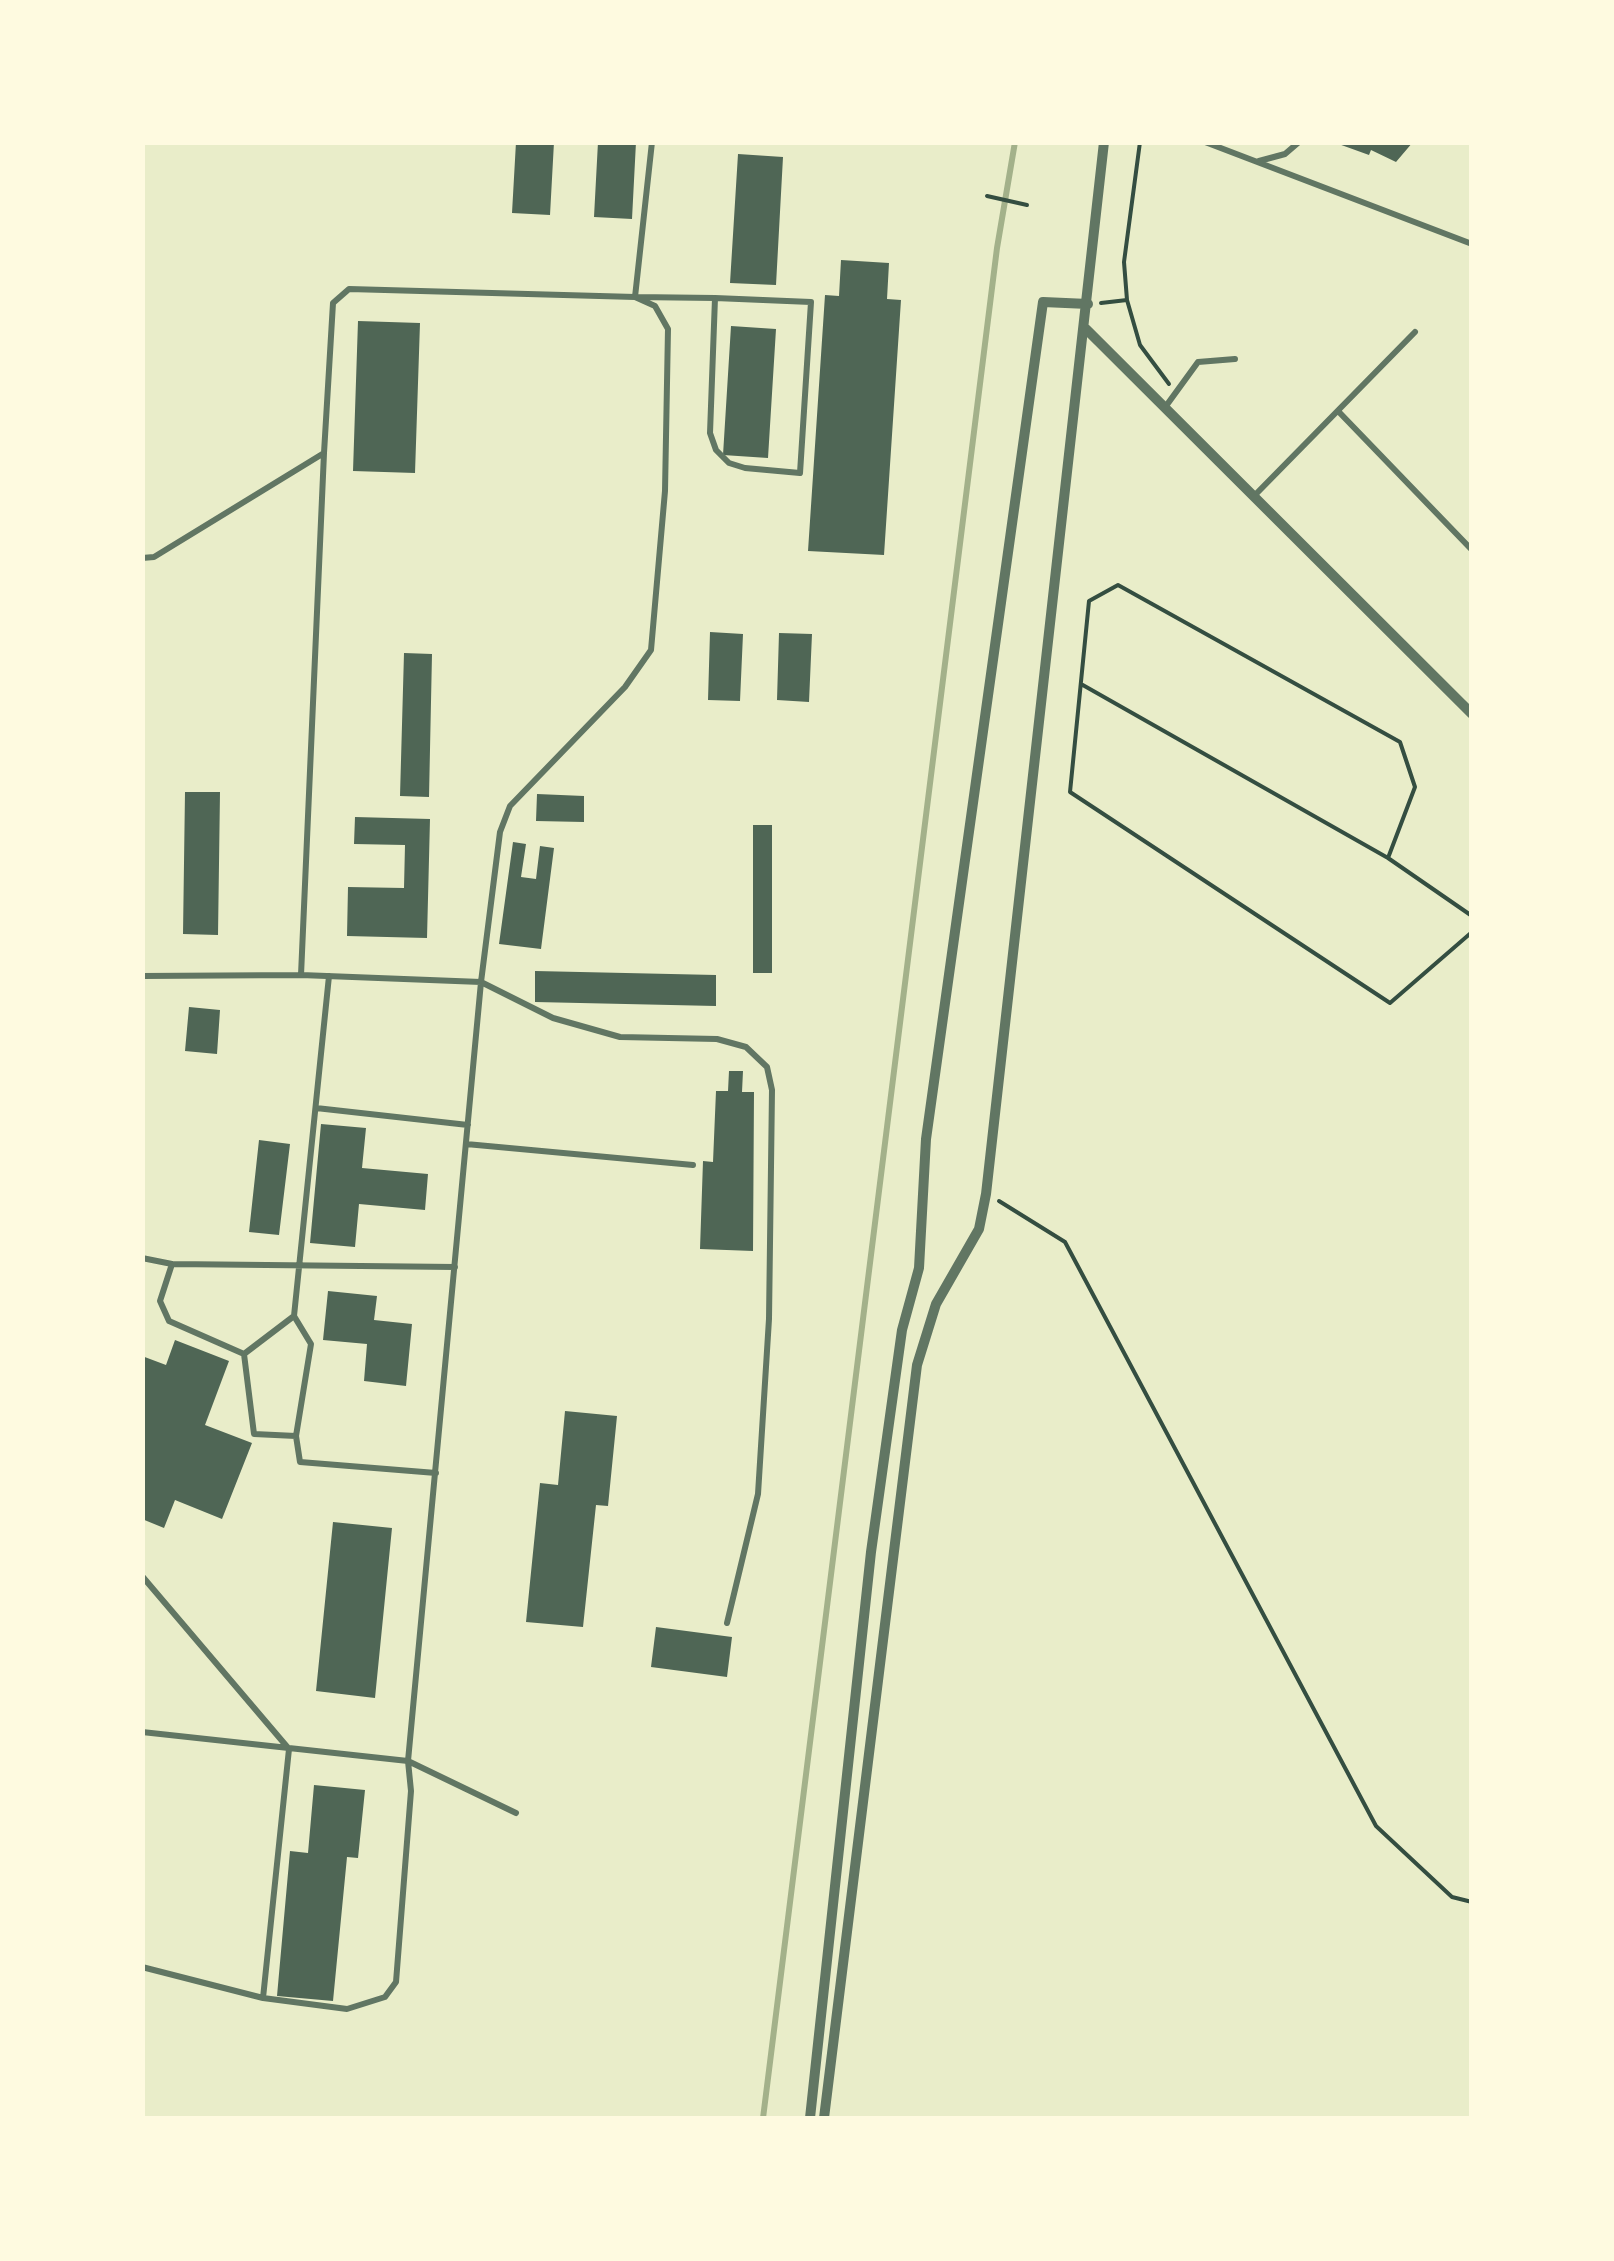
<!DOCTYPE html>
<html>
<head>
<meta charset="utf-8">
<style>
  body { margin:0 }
  #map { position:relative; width:1614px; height:2261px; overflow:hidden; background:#e9edc9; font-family:Poppins,sans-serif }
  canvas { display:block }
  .frame { position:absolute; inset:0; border:145px solid #fefae0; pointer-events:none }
</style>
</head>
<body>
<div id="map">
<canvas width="1614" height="2261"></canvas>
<div class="frame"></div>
</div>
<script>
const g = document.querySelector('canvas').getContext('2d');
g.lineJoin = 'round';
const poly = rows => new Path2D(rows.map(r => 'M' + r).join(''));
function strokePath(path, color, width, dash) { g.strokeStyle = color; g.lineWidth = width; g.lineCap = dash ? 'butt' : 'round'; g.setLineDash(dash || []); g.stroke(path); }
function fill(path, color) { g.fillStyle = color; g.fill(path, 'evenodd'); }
strokePath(poly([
  [763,2118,997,248,1015,142]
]), '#a3b18a', 6);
fill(poly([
  [516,142,554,142,550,215,512,213],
  [598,142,636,142,632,219,594,217],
  [1333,142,1413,142,1396,162,1371,150,1369,155],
  [738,154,783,157,776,285,730,283],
  [841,260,889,263,887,299,901,300,884,555,808,551,825,295,839,296],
  [358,321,420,323,415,473,353,471],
  [731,326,776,329,768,458,723,455],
  [710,632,743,634,740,701,708,700],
  [779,633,812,634,809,702,777,700],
  [404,653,432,654,429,797,400,796],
  [185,792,220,792,218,935,183,934],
  [537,794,584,796,584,822,536,821],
  [355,817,430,819,427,938,347,936,348,887,404,888,405,845,354,844],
  [753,825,772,825,772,973,753,973],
  [513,842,526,844,521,877,536,879,540,846,554,848,541,949,499,944],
  [535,971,716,975,716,1006,535,1002],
  [189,1007,220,1010,217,1054,185,1051],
  [729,1071,743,1071,742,1092,754,1092,753,1251,700,1249,703,1161,713,1162,716,1091,728,1091],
  [321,1124,366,1128,362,1168,428,1174,425,1210,359,1204,355,1247,310,1243],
  [259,1140,290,1144,279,1235,249,1232],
  [328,1291,377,1296,374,1320,412,1324,406,1386,364,1381,367,1344,323,1340],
  [175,1340,229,1361,205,1425,252,1443,222,1519,175,1500,164,1528,142,1519,142,1356,166,1365],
  [565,1411,617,1416,608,1506,596,1505,583,1627,526,1622,540,1483,558,1485],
  [333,1522,392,1528,375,1698,316,1691],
  [656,1627,732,1637,727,1677,651,1667],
  [314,1785,365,1790,358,1858,347,1857,333,2001,277,1996,290,1851,308,1853]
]), '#4f6655');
strokePath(poly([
  [987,196,1027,205],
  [1127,300,1140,345,1169,384],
  [1101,303,1127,300,1124,262,1140,142],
  [1081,684,1388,858,1472,916],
  [1388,858,1415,787,1400,742,1118,585,1089,601,1070,792,1390,1003,1472,932],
  [999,1201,1065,1242,1376,1826,1452,1897,1472,1902]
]), '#344e41', 4);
strokePath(poly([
  [652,142,635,297,715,298,811,302,800,473,745,468,729,463,716,450,710,433,715,298],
  [1205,142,1472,244],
  [1259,161,1285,154,1299,142],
  [1166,406,1198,362,1235,359],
  [1338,411,1472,550],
  [1255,495,1415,332],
  [142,558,154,557,324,453,301,975],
  [142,976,301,975,481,982,553,1018,620,1037,717,1039,746,1047,767,1067,772,1090,769,1319,758,1494,727,1623],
  [316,1108,468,1125],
  [466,1144,693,1165],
  [142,1258,172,1264,160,1301,169,1321,244,1354],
  [172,1264,455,1267],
  [294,1316,329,976],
  [294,1316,311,1344,296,1436,254,1434,244,1354,294,1316],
  [296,1436,300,1462,436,1473],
  [142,1576,289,1749,263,1998,142,1967],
  [142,1732,408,1761,516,1813],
  [263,1998,347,2009,385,1997,396,1982,411,1791,408,1761,481,982,500,832,510,806,625,687,651,650,665,491,668,329,655,306,635,297,349,289,333,303,324,453]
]), '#617663', 6);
strokePath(poly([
  [1086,329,1472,714],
  [810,2118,871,1552,902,1330,919,1268,926,1139,1043,302,1088,304],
  [824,2118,917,1365,936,1304,979,1229,986,1194,1104,142]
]), '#617663', 10);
</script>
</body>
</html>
